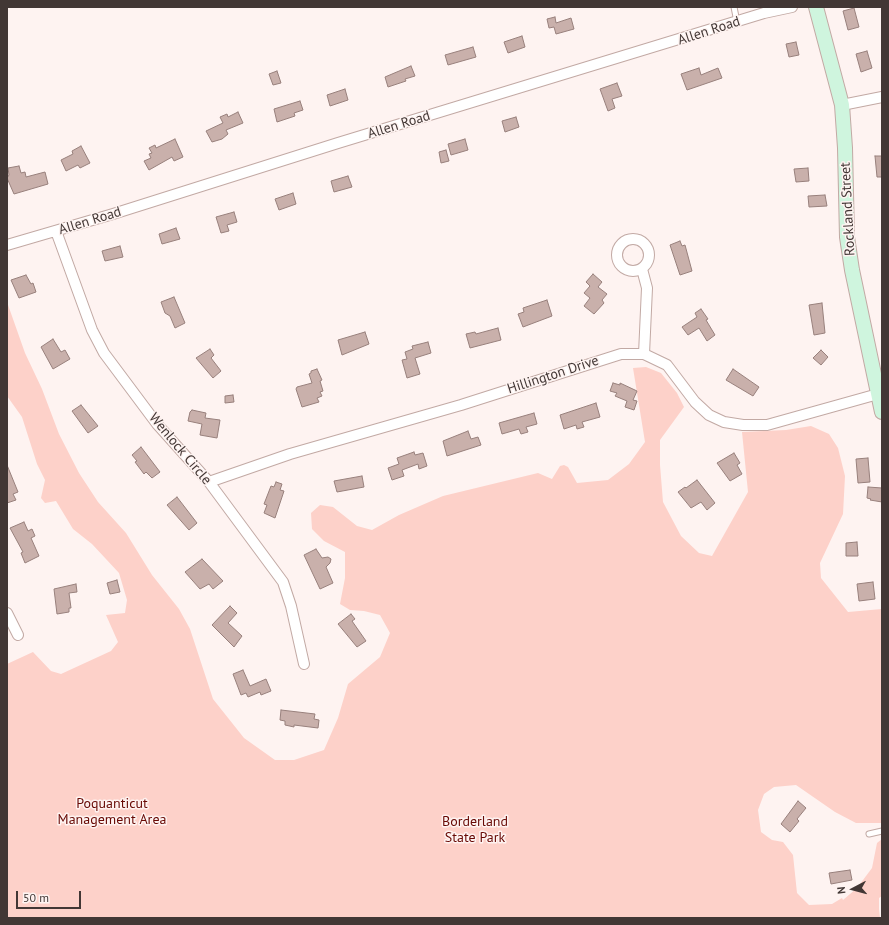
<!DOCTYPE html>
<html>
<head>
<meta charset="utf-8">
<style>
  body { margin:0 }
  #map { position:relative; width:889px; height:925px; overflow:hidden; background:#fef3f1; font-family:"PT Sans",sans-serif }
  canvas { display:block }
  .frame { position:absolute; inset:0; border:8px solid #423735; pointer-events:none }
  .north { position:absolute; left:833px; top:869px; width:40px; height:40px; -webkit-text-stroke:3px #fef3f1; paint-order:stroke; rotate:264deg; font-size:11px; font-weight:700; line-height:16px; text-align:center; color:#423735 }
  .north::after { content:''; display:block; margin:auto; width:14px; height:18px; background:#423735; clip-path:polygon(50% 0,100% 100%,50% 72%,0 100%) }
  .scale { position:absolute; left:16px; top:891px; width:65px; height:18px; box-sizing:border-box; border:2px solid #423735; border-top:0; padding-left:5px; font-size:12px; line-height:14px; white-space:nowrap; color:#423735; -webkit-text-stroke:3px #fef3f1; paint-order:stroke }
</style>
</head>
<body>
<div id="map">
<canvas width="889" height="925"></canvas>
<div class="frame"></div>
<div class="north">N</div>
<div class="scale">50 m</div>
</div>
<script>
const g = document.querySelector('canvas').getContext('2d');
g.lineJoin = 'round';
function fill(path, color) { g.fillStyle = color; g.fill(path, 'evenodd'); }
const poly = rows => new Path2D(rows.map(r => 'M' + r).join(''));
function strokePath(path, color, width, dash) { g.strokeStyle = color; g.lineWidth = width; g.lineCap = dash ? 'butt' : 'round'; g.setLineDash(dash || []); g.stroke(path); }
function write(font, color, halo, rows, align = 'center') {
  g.font = font + ' "PT Sans",sans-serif'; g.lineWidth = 3; g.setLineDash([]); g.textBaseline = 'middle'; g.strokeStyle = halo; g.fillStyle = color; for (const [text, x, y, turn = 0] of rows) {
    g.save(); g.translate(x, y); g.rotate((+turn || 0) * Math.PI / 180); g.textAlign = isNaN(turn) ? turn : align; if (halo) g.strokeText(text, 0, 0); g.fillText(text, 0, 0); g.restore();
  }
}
fill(poly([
  [7,302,25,353,42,389,59,434,79,473,98,502,126,533,152,575,179,609,190,629,213,699,244,738,275,760,294,760,324,750,338,718,348,684,380,657,390,633,380,615,364,611,350,610,340,604,345,578,345,552,324,541,312,529,311,513,320,505,333,507,357,526,372,530,399,515,443,496,538,473,552,479,560,466,564,465,568,467,577,483,608,480,629,464,645,442,633,368,646,367,661,373,677,393,684,407,660,440,660,465,663,502,681,536,699,553,712,556,748,492,742,432,786,430,811,426,829,434,838,448,845,476,843,514,820,563,821,578,848,612,882,609,882,823,856,823,835,812,796,785,774,787,764,794,758,810,761,832,772,840,783,842,793,855,797,893,809,905,832,904,842,898,843,900,857,888,872,868,877,843,882,839,882,896,879,898,879,909,880,918,7,918,7,664,33,652,51,671,61,674,111,651,118,642,106,615,125,613,127,600,119,573,92,544,73,529,56,501,45,503,41,498,45,480,37,464,22,417,7,396]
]), '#fdd1c9');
const building = poly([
  [854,8,859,27,848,30,843,11,854,8],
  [555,17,556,23,571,18,574,29,556,34,554,27,549,28,547,19,555,17],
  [522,36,525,47,508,53,504,42,522,36],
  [796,42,799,55,789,57,786,44,796,42],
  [473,47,476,57,448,65,445,55,473,47],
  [867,51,872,68,861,72,856,54,867,51],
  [411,66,415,76,405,79,406,81,388,87,385,77,411,66],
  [699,68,701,75,718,68,722,78,687,90,681,74,699,68],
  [277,71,281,83,273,85,269,74,277,71],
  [617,83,622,96,612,99,615,108,608,111,600,89,617,83],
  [345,89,348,100,330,106,327,95,345,89],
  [300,101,303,110,294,113,295,116,277,122,274,109,300,101],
  [238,112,243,123,226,130,228,134,222,139,212,142,206,131,223,123,220,117,227,114,228,117,238,112],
  [516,117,519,127,505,132,502,121,516,117],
  [175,139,183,157,174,161,172,157,149,170,144,161,151,158,149,154,152,153,149,148,155,145,156,148,175,139],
  [465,139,468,150,451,155,448,144,465,139],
  [81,146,90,163,80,168,78,165,66,171,61,160,73,154,72,151,81,146],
  [446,150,449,161,441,163,439,152,446,150],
  [875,156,882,156,882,177,877,177,875,156],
  [19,166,21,173,25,172,26,177,45,172,48,184,14,194,7,178,9,175,8,168,19,166],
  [808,168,809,181,796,182,794,169,808,168],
  [348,176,352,187,334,192,331,181,348,176],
  [293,193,296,204,279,210,275,199,293,193],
  [825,195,827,206,809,207,808,196,825,195],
  [234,212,237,222,227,225,229,231,221,233,216,217,234,212],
  [176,228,180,239,162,244,159,234,176,228],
  [680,241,682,246,685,245,692,271,680,275,670,245,680,241],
  [120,246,123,257,105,261,102,251,120,246],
  [593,274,602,282,598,287,607,294,602,300,604,303,594,314,584,306,590,298,584,293,590,286,586,282,593,274],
  [26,275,31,284,33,283,36,292,19,298,11,280,26,275],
  [174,297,185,323,175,328,170,316,165,313,161,302,174,297],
  [547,300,552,316,523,327,518,314,524,312,523,308,547,300],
  [822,303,825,333,814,335,809,305,822,303],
  [701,309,708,319,706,320,715,335,707,341,699,328,688,335,682,327,697,317,695,313,701,309],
  [498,328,501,340,470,348,466,334,475,332,476,334,498,328],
  [365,332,369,344,342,355,338,340,365,332],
  [53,339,61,352,65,350,70,359,53,369,41,347,53,339],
  [428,342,431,353,415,358,420,374,407,378,402,360,407,359,405,352,413,349,412,346,428,342],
  [210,349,214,355,211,358,221,371,213,378,196,358,210,349],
  [821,350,828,357,821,365,813,358,821,350],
  [317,369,322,380,320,381,323,391,320,392,322,396,317,398,319,402,302,407,296,389,297,387,312,383,309,374,311,373,311,371,317,369],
  [733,369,759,387,753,396,726,380,733,369],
  [613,383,620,385,620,383,637,391,633,400,637,401,634,410,625,407,627,401,615,396,617,393,610,391,613,383],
  [233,395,234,402,225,403,225,396,233,395],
  [596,403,600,417,582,422,584,427,577,429,576,425,564,429,560,415,596,403],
  [81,405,98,426,88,433,72,411,81,405],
  [192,410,206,413,205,418,220,420,217,438,200,435,202,424,188,421,190,412,192,410],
  [534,413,537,424,526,427,528,432,521,434,519,429,502,434,499,423,534,413],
  [468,431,471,439,478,437,481,445,447,456,443,441,468,431],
  [141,447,160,472,152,478,146,472,144,474,135,462,137,461,132,455,141,447],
  [414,452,415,455,423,453,427,466,419,469,418,464,402,470,404,476,392,480,388,468,399,464,397,458,414,452],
  [734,453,740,463,737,465,742,474,730,481,717,463,734,453],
  [868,458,870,482,858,483,856,459,868,458],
  [7,465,18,492,13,494,16,500,7,503,7,465],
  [362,476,364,487,337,492,334,481,362,476],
  [697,480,715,503,707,510,701,502,691,508,678,492,685,487,686,488,697,480],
  [276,482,282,484,280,490,284,491,275,518,264,513,267,505,264,504,271,486,274,487,276,482],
  [868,487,882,488,882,502,870,500,871,499,867,498,868,487],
  [177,497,197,523,189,530,167,505,177,497],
  [24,522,28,531,32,529,35,536,31,538,39,556,25,563,21,553,23,552,10,528,24,522],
  [857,542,858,556,846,556,846,543,857,542],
  [316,549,322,558,328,557,331,559,330,563,326,567,333,583,320,589,304,555,316,549],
  [202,559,223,581,213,589,209,584,200,589,185,572,202,559],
  [117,580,120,592,110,594,107,583,117,580],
  [873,582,875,599,859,601,857,584,873,582],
  [76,584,77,592,69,593,71,608,69,608,69,612,57,614,54,589,76,584],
  [230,606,237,613,228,623,242,636,234,647,212,625,230,606],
  [351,614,355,619,352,621,366,641,357,647,338,624,351,614],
  [243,670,250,686,266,679,271,691,261,695,260,692,248,697,246,693,241,695,233,674,243,670],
  [281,710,315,714,314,719,319,720,318,728,294,725,294,727,285,725,285,721,280,720,281,710],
  [798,801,806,808,797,819,799,821,790,832,781,824,798,801],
  [850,870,852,880,831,884,829,873,850,870]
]);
fill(building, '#c9b0ab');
strokePath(building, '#98807c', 1);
const lane = poly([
  [734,7,737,22],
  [869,834,882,831]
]);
const street = poly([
  [842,105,882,97],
  [56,231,92,330,104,353,157,424,209,482,283,582,291,606,304,664],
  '617 255a16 16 0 1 1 32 0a16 16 0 1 1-32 0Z',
  [7,245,113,214,338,143,764,13,792,7],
  [642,269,647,288,644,354],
  [209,482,290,454,461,405,621,354,644,354,667,365,695,402,709,415,724,422,743,425,767,425,878,394],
  [7,613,18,635]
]);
const secondary = poly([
  [816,7,842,105,845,148,847,237,852,270,882,412]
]);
strokePath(lane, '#c2a9a4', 7);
strokePath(street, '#c2a9a4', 12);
strokePath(secondary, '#c2a9a4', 16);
strokePath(lane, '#fff', 5);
strokePath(street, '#fff', 10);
strokePath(secondary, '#cff5de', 14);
write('14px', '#423735', '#fef3f1', [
  ["Allen Road",709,31,-18],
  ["Allen Road",399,125,-17],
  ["Rockland Street",848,209,-93],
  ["Allen Road",90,221,-17],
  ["Hillington Drive",553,375,-18],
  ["Wenlock Circle",180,449,50]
]);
write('14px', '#680904', '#fef3f1', [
  ["Poquanticut",112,804],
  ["Management Area",112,820],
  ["Borderland",475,822],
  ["State Park",475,838]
]);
</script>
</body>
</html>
